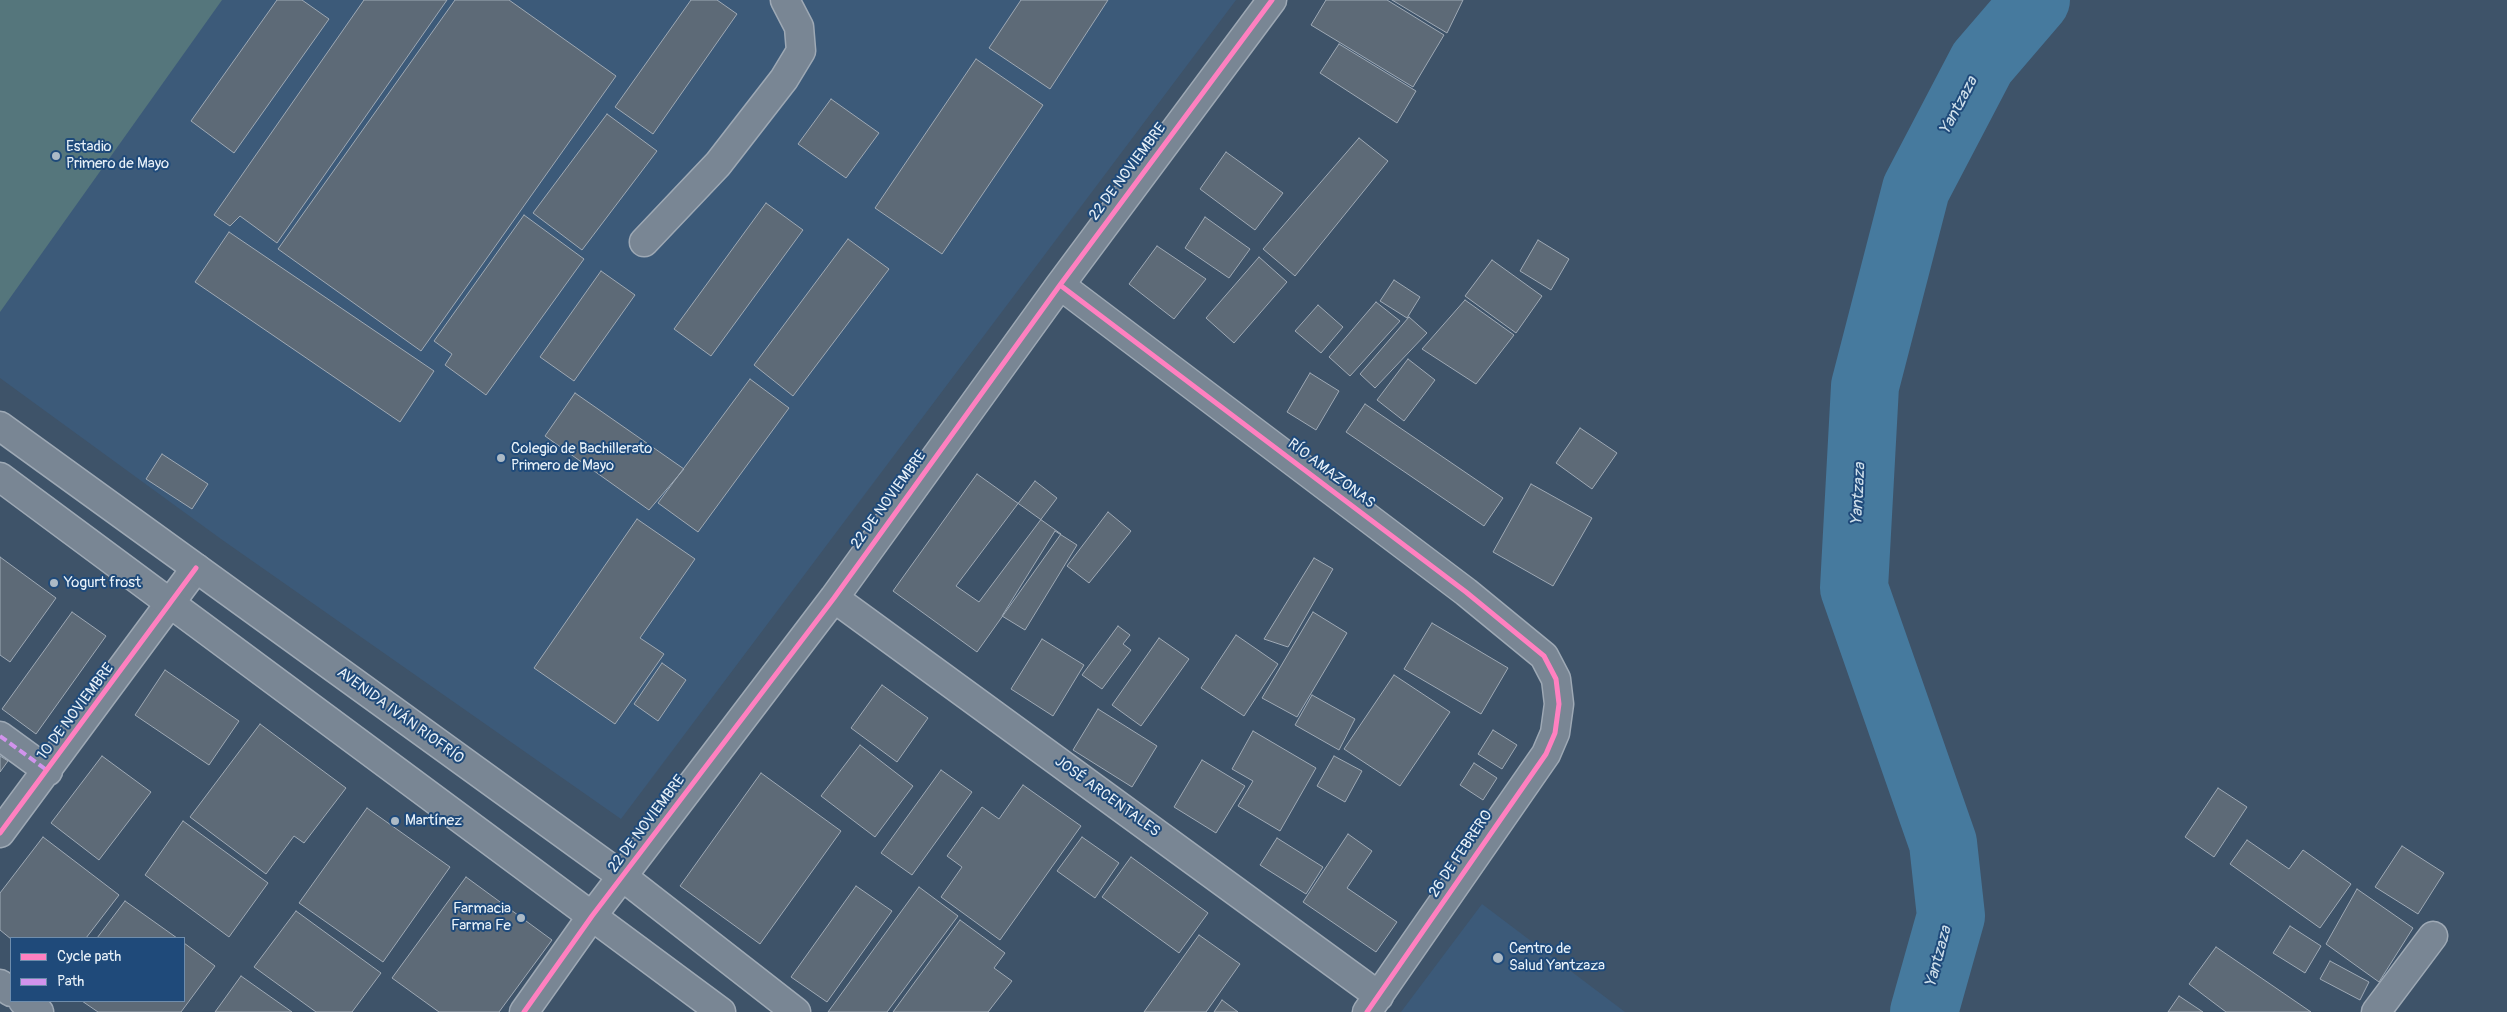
<!DOCTYPE html>
<html>
<head>
<meta charset="utf-8">
<style>
  body { margin:0 }
  #map { position:relative; width:2507px; height:1012px; overflow:hidden; background:#3e5369; font-family:Pangolin,sans-serif }
  canvas { display:block }
  .legend { position:absolute; left:10px; top:937px; width:175px; height:65px; box-sizing:border-box; background:#1f4a7a; border:1px solid #6f8dac; margin:0; padding:6px 9px; list-style:none; font-size:15px; color:#e8f1f8 }
  .legend li { display:flex; align-items:center; gap:10px; height:25px }
  .legend b { width:25px; border:1px solid #6f8dac }
</style>
</head>
<body>
<div id="map">
<canvas width="2507" height="1012"></canvas>
<ul class="legend">
<li><b style="height:6px;background:#ff80c0"></b>Cycle path</li>
<li><b style="height:6px;background:#d193ec"></b>Path</li>
</ul>
</div>
<script>
const g = document.querySelector('canvas').getContext('2d');
g.lineJoin = 'round';
function fill(path, color) { g.fillStyle = color; g.fill(path, 'evenodd'); }
const poly = rows => new Path2D(rows.map(r => 'M' + r).join(''));
function strokePath(path, color, width, dash) { g.strokeStyle = color; g.lineWidth = width; g.lineCap = dash ? 'butt' : 'round'; g.setLineDash(dash || []); g.stroke(path); }
function write(font, color, halo, rows, align = 'center') {
  g.font = font + ' Pangolin,sans-serif'; g.lineWidth = 4; g.setLineDash([]); g.textBaseline = 'middle'; g.strokeStyle = halo; g.fillStyle = color; for (const [text, x, y, turn = 0] of rows) {
    g.save(); g.translate(x, y); g.rotate((+turn || 0) * Math.PI / 180); g.textAlign = isNaN(turn) ? turn : align; if (halo) g.strokeText(text, 0, 0); g.fillText(text, 0, 0); g.restore();
  }
}
fill(poly([
  [0,0,1236,0,621,819,221,539,0,378],
  [1482,904,1625,1012,1401,1012]
]), '#3c5a79');
fill(poly([
  [0,0,222,0,0,312]
]), '#55767c');
strokePath(poly([
  [1924,1012,1951,916,1943,843,1854,588,1865,386,1916,189,1982,63,2036,0]
]), '#467a9e', 68);
const building = poly([
  [277,0,302,0,329,19,234,153,191,121,277,0],
  [364,0,447,0,277,243,240,216,230,226,214,215,364,0],
  [455,0,509,0,616,76,421,351,278,249,455,0],
  [691,0,717,0,737,14,653,134,615,107,691,0],
  [1021,0,1108,0,1050,89,989,48,1021,0],
  [1326,0,1387,0,1444,35,1413,87,1311,25,1326,0],
  [1392,0,1463,0,1447,33,1392,0],
  [1339,44,1416,91,1397,123,1320,73,1339,44],
  [976,59,1043,105,942,254,875,208,976,59],
  [831,99,879,133,846,178,798,144,831,99],
  [607,114,657,151,582,250,533,213,607,114],
  [1359,138,1388,161,1295,276,1263,249,1359,138],
  [1226,152,1283,193,1255,230,1200,189,1226,152],
  [766,203,803,230,711,356,674,329,766,203],
  [524,215,584,259,486,395,445,365,452,354,434,341,524,215],
  [1205,217,1250,249,1229,278,1185,248,1205,217],
  [229,232,434,371,400,422,195,282,229,232],
  [848,239,889,269,793,396,754,365,848,239],
  [1538,240,1569,259,1551,290,1520,271,1538,240],
  [1157,246,1206,279,1174,319,1129,284,1157,246],
  [1259,257,1287,282,1234,343,1206,318,1259,257],
  [1492,260,1542,296,1516,333,1465,296,1492,260],
  [601,271,635,295,574,381,540,357,601,271],
  [1394,280,1420,297,1407,318,1380,301,1394,280],
  [1465,300,1514,335,1476,384,1422,349,1465,300],
  [1376,302,1400,321,1350,376,1329,357,1376,302],
  [1318,305,1343,327,1321,353,1295,331,1318,305],
  [1409,317,1427,333,1375,388,1360,374,1409,317],
  [1408,359,1435,380,1404,421,1377,400,1408,359],
  [1310,373,1339,391,1316,430,1287,412,1310,373],
  [750,379,789,408,698,532,658,503,750,379],
  [575,393,684,469,649,510,545,436,575,393],
  [1365,404,1503,498,1484,526,1346,432,1365,404],
  [1580,428,1617,453,1592,489,1556,463,1580,428],
  [162,454,208,484,192,509,146,479,162,454],
  [977,474,1061,534,977,652,893,591,977,474],
  [1035,481,1057,498,979,602,956,586,1035,481],
  [1531,484,1592,518,1553,586,1493,552,1531,484],
  [1108,512,1131,531,1089,583,1067,566,1108,512],
  [637,519,695,559,640,638,664,654,615,724,534,668,637,519],
  [1055,531,1077,545,1025,630,1002,616,1055,531],
  [0,557,56,598,10,662,0,655,0,557],
  [1314,558,1333,569,1288,647,1264,639,1314,558],
  [72,612,106,636,36,734,2,709,72,612],
  [1313,612,1347,633,1297,717,1262,698,1313,612],
  [1432,623,1508,668,1481,714,1404,669,1432,623],
  [1118,626,1130,635,1123,644,1131,650,1102,689,1082,675,1118,626],
  [1236,635,1278,664,1244,716,1201,688,1236,635],
  [1159,638,1189,659,1141,726,1112,705,1159,638],
  [1042,639,1084,665,1053,716,1011,689,1042,639],
  [662,663,686,680,658,721,634,704,662,663],
  [165,670,239,721,209,765,135,715,165,670],
  [1394,675,1450,712,1400,786,1344,749,1394,675],
  [882,685,928,718,897,762,851,728,882,685],
  [1312,695,1355,719,1339,750,1295,725,1312,695],
  [1098,709,1157,746,1132,787,1073,750,1098,709],
  [260,724,346,788,304,843,294,836,266,874,190,817,260,724],
  [1493,730,1517,745,1502,769,1478,754,1493,730],
  [1253,731,1316,768,1280,831,1238,806,1253,781,1232,769,1253,731],
  [860,745,913,786,875,837,821,796,860,745],
  [0,756,8,761,0,772,0,756],
  [102,756,151,792,99,860,51,823,102,756],
  [1334,756,1362,771,1345,802,1317,786,1334,756],
  [1202,760,1245,786,1216,833,1174,807,1202,760],
  [1474,763,1497,778,1483,800,1460,785,1474,763],
  [941,770,972,792,912,875,881,853,941,770],
  [761,773,841,831,760,944,680,886,761,773],
  [1023,785,1081,826,1000,940,941,897,962,867,947,856,982,807,999,819,1023,785],
  [2218,788,2247,807,2214,857,2185,837,2218,788],
  [367,808,450,867,383,962,299,903,367,808],
  [183,821,268,883,229,937,145,875,183,821],
  [1348,834,1372,851,1347,888,1397,922,1376,952,1303,902,1348,834],
  [43,837,119,895,86,938,11,939,0,930,0,893,43,837],
  [1082,837,1119,863,1095,898,1057,871,1082,837],
  [1277,838,1323,867,1306,894,1260,865,1277,838],
  [2247,840,2289,869,2303,850,2351,884,2320,928,2230,864,2247,840],
  [2402,846,2444,873,2418,914,2375,887,2402,846],
  [1131,857,1208,913,1179,953,1102,897,1131,857],
  [466,877,552,940,499,1012,439,1012,392,978,466,877],
  [856,886,892,911,827,1002,791,977,856,886],
  [919,887,958,916,887,1012,828,1012,919,887],
  [2357,889,2413,928,2379,982,2326,944,2357,889],
  [125,901,177,938,97,938,125,901],
  [296,911,381,973,352,1012,316,1012,254,967,296,911],
  [960,920,1005,953,994,968,1012,981,988,1012,893,1012,960,920],
  [2290,926,2321,946,2305,973,2273,953,2290,926],
  [1199,935,1240,964,1206,1012,1144,1012,1199,935],
  [184,943,215,966,181,1012,98,1012,82,1001,184,1001,184,943],
  [2216,947,2311,1012,2226,1012,2189,984,2216,947],
  [2330,961,2369,982,2360,1000,2320,979,2330,961],
  [241,976,292,1012,215,1012,241,976],
  [2179,996,2203,1012,2168,1012,2179,996],
  [1222,1000,1238,1012,1214,1012,1222,1000]
]);
fill(building, '#5d6a77');
strokePath(building, '#9ea9b5', 1);
const street = poly([
  [644,242,718,164,784,79,801,51,799,27,785,0],
  [1060,285,1466,592,1544,656,1556,679,1559,704,1555,733,1546,754,1367,1012],
  [834,598,1379,996],
  [0,736,48,771],
  [0,833,196,568],
  [0,984,11,992],
  [23,1001,39,1012],
  [524,1012,592,916,834,598,1060,285,1272,0],
  [2376,1012,2433,936]
]);
const secondary = poly([
  [0,426,623,877,796,1012],
  [0,477,721,1012]
]);
strokePath(street, '#9ea9b5', 31);
strokePath(secondary, '#9ea9b5', 31);
strokePath(street, '#798694', 28);
strokePath(secondary, '#798694', 28);
strokePath(poly([
  [0,736,48,771]
]), '#d193ec', 4, [8, 4]);
strokePath(poly([
  [1060,285,1466,592,1544,656,1556,679,1559,704,1555,733,1546,754,1367,1012],
  [0,833,196,568],
  [524,1012,592,916,834,598,1060,285,1272,0]
]), '#ff80c0', 5);
for (const [x, y, r, color] of [
  [56,156,5,"#acbac6"],
  [501,458,5,"#acbac6"],
  [54,583,5,"#acbac6"],
  [395,821,5,"#acbac6"],
  [521,918,5,"#acbac6"],
  [1498,958,6,"#acbac6"]
]) { const dot = new Path2D(); dot.arc(x, y, r, 0, 2 * Math.PI); g.fillStyle = color; g.fill(dot); strokePath(dot, '#1f4a7a', 2); }
write('15px', '#e8f1f8', '#1f4a7a', [
  ["Estadio",66,147],
  ["Primero de Mayo",66,164],
  ["Colegio de Bachillerato",511,449],
  ["Primero de Mayo",511,466],
  ["Yogurt frost",64,583],
  ["Martínez",405,821],
  ["Farmacia",511,909,"right"],
  ["Farma Fe",511,926,"right"],
  ["Centro de",1509,949],
  ["Salud Yantzaza",1509,966]
], 'left');
write('15px', '#e8f1f8', '#1f4a7a', [
  ["22 DE NOVIEMBRE",1128,172,-53],
  ["RÍO AMAZONAS",1331,474,37],
  ["22 DE NOVIEMBRE",889,500,-54],
  ["10 DE NOVIEMBRE",76,712,-53],
  ["AVENIDA IVÁN RIOFRÍO",400,716,36],
  ["JOSÉ ARCENTALES",1107,797,36],
  ["22 DE NOVIEMBRE",647,824,-53],
  ["26 DE FEBRERO",1461,854,-56]
]);
write('italic 16px', '#d0e0eb', '#1f4a7a', [
  ["Yantzaza",1959,106,-62],
  ["Yantzaza",1859,494,-87],
  ["Yantzaza",1939,957,-75]
]);
</script>
</body>
</html>
